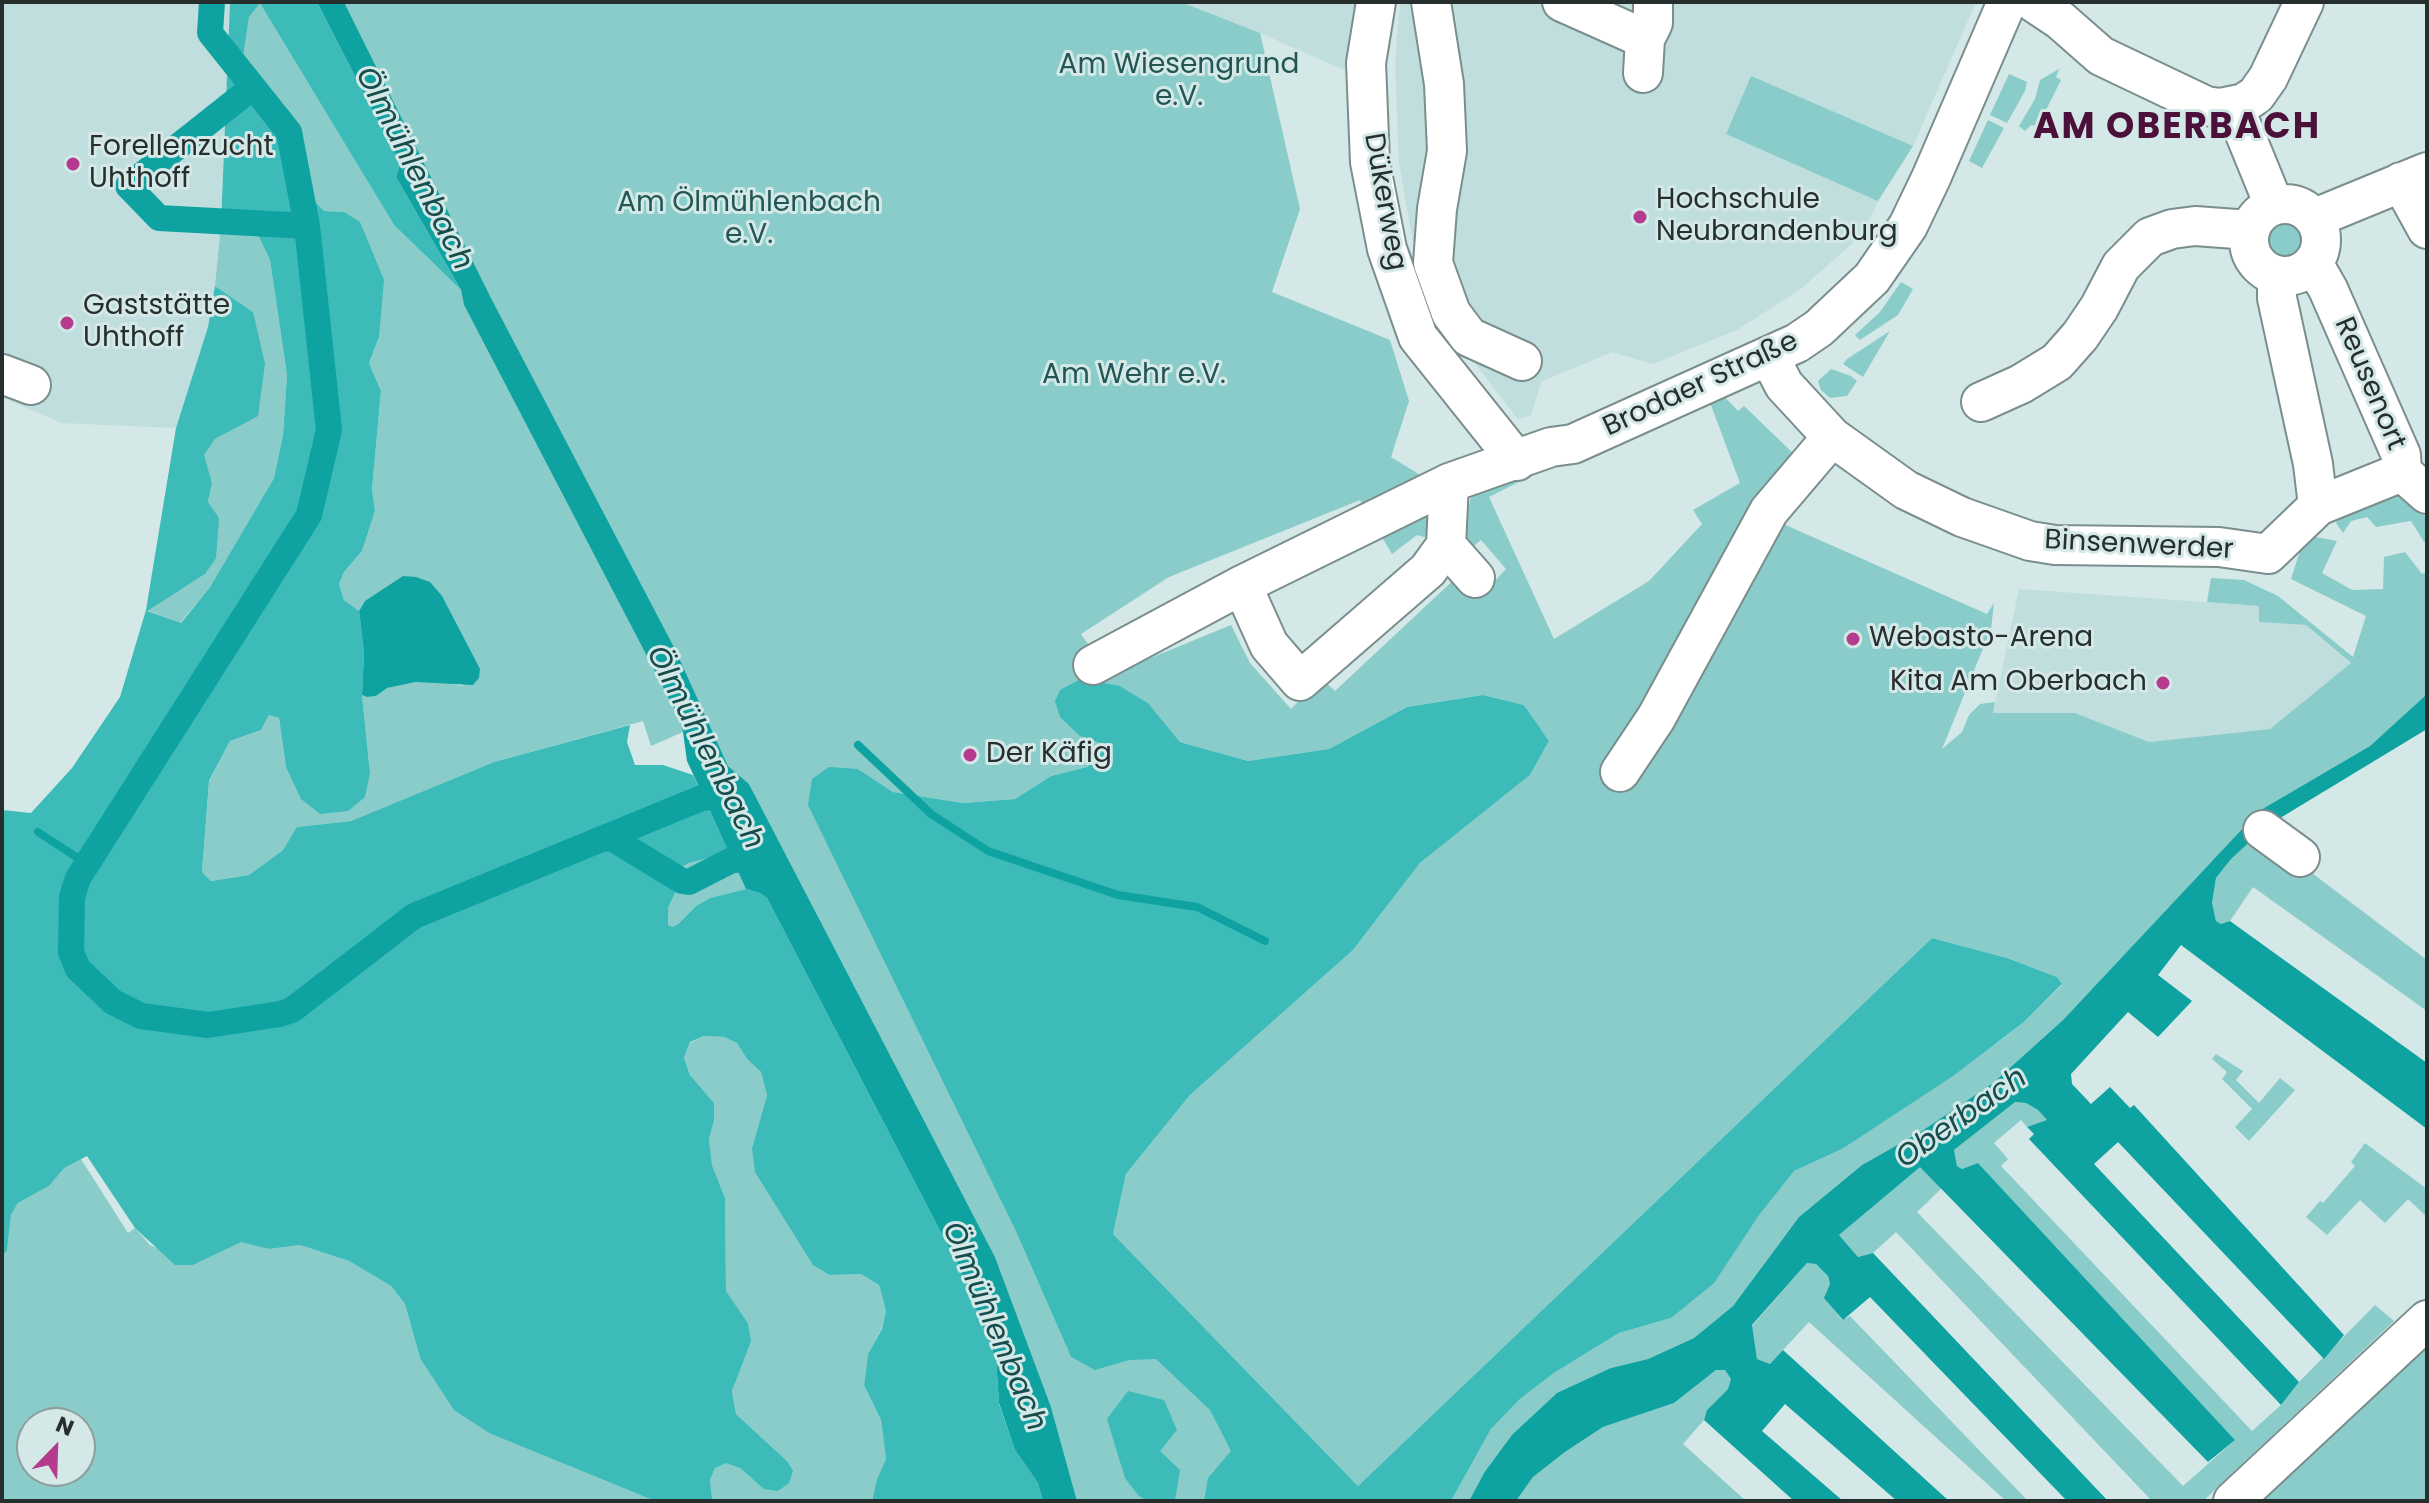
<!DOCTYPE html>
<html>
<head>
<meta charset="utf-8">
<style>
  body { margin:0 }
  #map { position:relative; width:2429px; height:1503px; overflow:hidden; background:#d3e8e7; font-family:Poppins,sans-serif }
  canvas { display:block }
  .frame { position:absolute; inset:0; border:4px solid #262e2e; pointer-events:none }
  .north { position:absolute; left:16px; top:1407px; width:80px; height:80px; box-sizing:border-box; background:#d3e8e7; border:2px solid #8e9e9d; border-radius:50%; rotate:23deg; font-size:22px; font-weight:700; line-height:32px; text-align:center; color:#262e2e }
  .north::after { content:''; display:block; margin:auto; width:28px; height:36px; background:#b53b8e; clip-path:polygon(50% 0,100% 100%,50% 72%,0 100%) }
</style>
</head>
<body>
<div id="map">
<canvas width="2429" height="1503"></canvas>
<div class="frame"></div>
<div class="north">N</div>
</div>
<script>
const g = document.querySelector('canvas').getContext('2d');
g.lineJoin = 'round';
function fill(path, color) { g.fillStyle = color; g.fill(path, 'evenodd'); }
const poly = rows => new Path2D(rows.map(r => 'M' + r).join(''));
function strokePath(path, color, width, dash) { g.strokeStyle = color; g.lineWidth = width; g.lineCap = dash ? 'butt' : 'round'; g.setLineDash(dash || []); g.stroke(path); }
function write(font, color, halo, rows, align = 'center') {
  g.font = font + ' Poppins,sans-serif'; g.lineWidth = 6; g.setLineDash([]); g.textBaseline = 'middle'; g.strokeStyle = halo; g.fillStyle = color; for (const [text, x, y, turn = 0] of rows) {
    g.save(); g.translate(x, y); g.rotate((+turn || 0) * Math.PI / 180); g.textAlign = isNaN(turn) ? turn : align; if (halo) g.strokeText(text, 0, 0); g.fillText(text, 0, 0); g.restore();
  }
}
fill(poly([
  [2,2,230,2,221,224,215,286,208,327,176,428,61,423,2,397],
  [1181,2,1363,2,1356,75,1260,33],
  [1400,2,1976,2,1913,146,1878,201,1864,233,1801,289,1737,330,1653,364,1612,352,1541,382,1531,416,1518,419,1460,344,1432,296,1413,243,1399,163,1395,63],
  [2019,589,2260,606,2259,622,2306,625,2351,664,2270,729,2149,742,2075,713,1993,713]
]), '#c0dedd');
fill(poly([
  [260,2,394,225,461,290,464,305,676,712,683,732,651,746,643,721,494,762,351,821,298,827,283,850,249,875,211,881,202,872,209,782,230,741,261,730,269,715,279,718,286,767,370,773,362,695,367,697,376,696,386,688,416,682,443,682,464,686,365,601,359,611,344,600,339,584,344,572,362,551,375,511,372,489,381,391,369,363,379,337,344,212,324,211,299,185,289,132,241,71,249,17],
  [344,2,1181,2,1260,33,1300,209,1272,292,1390,340,1409,401,1391,457,1469,505,1472,494,1486,485,1535,474,1489,497,1554,639,1649,581,1702,524,1693,510,1740,483,1708,397,1720,392,1738,411,1744,406,1796,456,1781,523,1987,614,1994,603,1991,629,1942,749,1962,732,1969,715,1980,704,1995,702,1993,713,2075,713,2149,742,2270,729,2351,663,2306,625,2259,622,2259,606,2207,602,2211,578,2244,580,2278,596,2353,657,2366,616,2291,579,2305,535,2337,541,2322,573,2352,590,2383,589,2384,557,2405,552,2422,574,2427,572,2427,694,2370,746,2259,811,2063,1020,1993,1083,1922,1131,1862,1165,1799,1217,1733,1306,1694,1338,1648,1359,1611,1368,1484,1473,1469,1501,1451,1501,1491,1429,1520,1399,1554,1373,1619,1333,1671,1318,1794,1171,1842,1149,2001,1040,2024,1022,2062,985,2057,977,2007,958,1932,938,1358,1486,1113,1234,1126,1174,1190,1095,1353,950,1420,863,1530,775,1549,741,1524,705,1483,695,1407,707,1329,749,1248,761,1180,742,1148,703,1120,686,1080,736,1109,746,1087,767,1051,776,1015,799,963,803,893,792,858,769,1014,1227,1071,1357,1081,1362,1056,1276,1178,1076,1096,1223,1347,1501,1077,1501,1051,1407,995,1257,749,784,728,766,675,649,491,298],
  [1360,500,1392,554,1417,535,1469,550,1481,540,1506,569,1482,595,1459,575,1335,691,1321,678,1291,709,1250,663,1231,625,1109,675,1081,634,1169,577],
  [2059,69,2056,77,2061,80,2038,126,2031,125,2025,131,2019,126,2035,99,2040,80],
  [2009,74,2027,82,2025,91,2007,123,1990,115],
  [1751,76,1913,146,1878,201,1726,134],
  [1988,120,2004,128,1982,168,1969,161],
  '2259 240a27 27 0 1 1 54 0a27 27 0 1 1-54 0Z',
  [221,224,256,231,270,260,287,375,283,435,274,478,210,587,180,623,146,610,205,574,208,502,212,483,203,455,215,439,258,415,253,312,215,286],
  [1901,282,1913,289,1898,315,1860,340,1855,335,1880,312],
  [1890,331,1863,377,1843,364,1847,359],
  [1831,369,1851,376,1857,381,1847,396,1830,398,1821,390,1818,381],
  [2396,493,2405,496,2427,518,2427,542,2424,542,2411,521,2376,527,2367,517,2351,521,2343,533,2336,523,2337,520],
  [2259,833,2427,960,2427,1011,2253,887,2230,921,2221,924,2216,921,2212,903,2216,878,2231,859],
  [728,849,746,889,710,898,696,906,678,924,673,927,668,925,668,908,678,887,682,867,689,863,722,855],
  [704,1036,724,1037,737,1043,747,1059,761,1072,767,1095,752,1148,830,1275,861,1274,879,1285,886,1311,882,1328,868,1354,864,1385,881,1420,886,1459,877,1479,872,1501,716,1501,712,1498,710,1480,715,1468,726,1462,740,1468,765,1489,778,1490,787,1461,736,1414,732,1391,750,1341,748,1323,726,1291,725,1198,712,1165,709,1139,714,1121,714,1103,690,1075,684,1058,690,1043],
  [2216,1054,2243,1071,2236,1080,2259,1103,2280,1078,2295,1090,2249,1141,2235,1127,2252,1109,2222,1079,2227,1072,2212,1059],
  [2014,1102,2026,1103,2038,1110,2048,1121,2027,1127,2021,1120,1994,1143,2008,1159,2001,1166,2252,1431,2281,1405,2299,1382,2375,1305,2394,1321,2203,1501,2152,1501,1896,1232,1873,1253,1858,1257,1839,1235,1920,1166,1942,1188,1917,1212,2183,1486,2235,1440,1978,1163,1962,1169,1957,1166,1954,1150],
  [2365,1143,2427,1189,2427,1217,2408,1199,2385,1223,2360,1200,2327,1235,2306,1217,2320,1201,2323,1203,2355,1166,2351,1162],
  [81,1159,128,1233,135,1228,150,1245,193,1265,241,1241,269,1249,300,1245,349,1261,391,1286,405,1304,420,1358,491,1434,655,1501,2,1501,2,1256,7,1251,11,1215,18,1203,49,1186,63,1168],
  [32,1423,80,1423,80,1471,32,1471],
  [1807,1263,1816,1264,1828,1276,1830,1284,1825,1298,1842,1320,1850,1316,2028,1501,2006,1501,1809,1322,1770,1364,1757,1359,1752,1326],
  [2427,1331,2427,1501,2242,1501],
  [1716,1370,1725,1370,1731,1379,1728,1389,1707,1410,1704,1420,1683,1444,1746,1501,1516,1501,1533,1477,1565,1452,1603,1427,1674,1403]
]), '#8accc9');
fill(poly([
  [230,2,317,2,400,164,396,177,461,290,394,225,260,3,249,17,241,71,289,132,299,185,324,211,344,212,360,222,384,280,379,337,369,363,381,391,372,489,375,511,362,551,344,572,339,584,344,600,359,611,364,653,362,695,370,773,365,797,348,811,320,814,301,799,286,767,279,718,269,715,261,730,230,741,209,781,202,872,211,881,249,875,283,850,297,827,351,821,494,762,630,725,627,742,635,765,663,765,693,775,728,849,722,855,689,863,682,867,678,887,668,908,668,925,673,927,678,924,696,906,710,898,746,889,760,893,767,898,960,1269,996,1359,999,1404,1015,1450,1038,1483,1043,1501,872,1501,877,1479,886,1459,881,1420,864,1385,868,1354,882,1329,886,1311,879,1285,861,1274,830,1275,813,1265,755,1172,752,1148,767,1095,761,1072,747,1059,737,1043,724,1037,704,1036,690,1042,684,1058,690,1075,714,1103,714,1121,709,1139,712,1165,725,1198,726,1291,748,1323,751,1341,732,1391,736,1414,787,1461,793,1471,789,1483,778,1491,764,1489,740,1468,726,1463,715,1468,710,1480,712,1498,715,1501,655,1501,491,1434,454,1410,420,1358,405,1304,391,1286,349,1261,300,1245,269,1249,241,1242,193,1265,175,1265,135,1228,87,1156,64,1168,49,1186,18,1203,11,1215,7,1251,2,1256,2,810,31,813,72,768,120,697,146,610,176,428,208,327,215,286,253,312,265,364,258,416,215,439,204,455,212,483,208,502,219,518,216,558,205,574,147,611,181,623,210,587,274,478,283,435,287,375,270,260,256,231,221,224],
  [1081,679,1120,686,1148,703,1180,742,1248,761,1329,749,1407,707,1483,695,1524,705,1549,741,1530,775,1420,863,1353,950,1190,1095,1126,1174,1113,1234,1358,1486,1932,938,2007,958,2057,977,2062,984,2024,1022,1953,1076,1842,1149,1794,1171,1759,1215,1714,1283,1671,1318,1619,1333,1554,1373,1520,1399,1491,1429,1451,1501,1204,1501,1208,1478,1231,1451,1210,1410,1156,1359,1129,1360,1095,1370,1071,1357,1014,1227,808,805,812,779,829,767,858,769,893,792,963,803,1015,799,1051,776,1087,767,1108,746,1080,736,1060,717,1055,701,1060,690],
  [1128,1391,1164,1400,1177,1430,1160,1451,1180,1470,1175,1500,1147,1501,1138,1495,1125,1478,1107,1419]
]), '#3cbbb9');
fill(poly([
  [317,2,344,2,491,298,675,649,728,766,749,784,995,1257,1051,1407,1077,1501,1043,1501,1038,1483,1015,1450,999,1403,996,1359,960,1269,767,898,760,893,746,889,687,761,683,732,676,712,464,305,461,290,396,177,400,164],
  [403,576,416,577,430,582,442,596,480,669,479,678,473,685,416,682,387,688,376,696,367,697,362,695,364,653,359,611,365,601],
  [2427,694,2427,729,2267,826,2231,859,2216,878,2212,903,2216,921,2221,924,2230,921,2427,1063,2427,1129,2181,945,2158,975,2192,1001,2158,1037,2128,1012,2071,1074,2072,1084,2091,1104,2110,1087,2130,1108,2134,1105,2344,1335,2324,1359,2118,1142,2094,1164,2299,1382,2281,1405,2029,1139,2034,1134,2027,1127,2047,1120,2038,1110,2026,1103,2015,1102,1954,1150,1957,1166,1962,1169,1978,1163,2235,1440,2208,1462,1920,1167,1839,1235,1858,1257,1873,1253,2108,1501,2067,1501,1870,1297,1843,1320,1824,1298,1830,1284,1828,1276,1816,1264,1807,1263,1752,1325,1757,1359,1770,1364,1783,1350,1949,1501,1897,1501,1785,1404,1762,1431,1843,1501,1794,1501,1704,1420,1707,1410,1728,1389,1731,1379,1725,1370,1716,1370,1674,1403,1603,1427,1565,1452,1533,1477,1516,1501,1469,1501,1484,1473,1512,1435,1557,1393,1611,1368,1648,1359,1694,1338,1733,1306,1799,1217,1862,1165,1922,1131,1993,1083,2063,1020,2259,811,2370,746]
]), '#0ea2a0');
strokePath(poly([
  [858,745,931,814,988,851,1118,895,1197,907,1265,941],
  [38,832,87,864]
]), '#0ea2a0', 8);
strokePath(poly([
  [212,2,210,33,289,132,307,226,329,430,309,515,78,878,72,897,71,952,78,969,113,1002,141,1016,208,1025,280,1014,292,1010,414,916,704,797,730,798],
  [253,87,128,186,159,218,307,226],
  [604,838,613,839,682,881,689,882,732,860,760,859]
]), '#0ea2a0', 26);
const minor = poly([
  [1376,2,1366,63,1370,162,1387,249,1418,337,1517,461],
  [1431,2,1444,84,1447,151,1437,209,1433,263,1451,313,1469,337,1522,361],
  [1562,2,1645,39,1653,23,1653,2],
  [2033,2,2060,20,2101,56,2206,106,2220,108,2244,103,2256,95,2268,78,2304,2],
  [1643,73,1645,39],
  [2234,107,2274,205],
  [2401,182,2427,229],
  '2249 240a36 36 0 1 1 72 0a36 36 0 1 1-72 0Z',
  [2315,218,2427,172],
  [2313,263,2328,289,2401,455,2402,472],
  [2277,275,2277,298,2313,464,2318,506],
  [1769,356,1784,385,1832,437,1906,490,1962,517,2030,541,2055,545,2219,547,2268,554,2318,506,2402,472],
  [2,374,31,385],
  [1981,402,2021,384,2057,362,2080,336,2099,308,2121,266,2150,237,2172,229,2195,226,2250,230],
  [2402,472,2427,494],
  [1449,483,1446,545,1428,570,1300,681,1269,645,1242,585,1449,483,1551,447,1573,444,1797,343,1819,328,1872,278,1908,226,1931,178,2007,2],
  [1446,545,1475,578],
  [1093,665,1242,585],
  [1620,772,1656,718,1769,511,1832,437],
  [2263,830,2300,857],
  [2233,1501,2427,1320]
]);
strokePath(minor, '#7a8e8d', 42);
strokePath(minor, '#fff', 38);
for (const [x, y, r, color] of [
  [73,164,8,"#b53b8e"],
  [1640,217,8,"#b53b8e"],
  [67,323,8,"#b53b8e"],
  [1853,639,8,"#b53b8e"],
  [2163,683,8,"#b53b8e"],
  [970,755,8,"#b53b8e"]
]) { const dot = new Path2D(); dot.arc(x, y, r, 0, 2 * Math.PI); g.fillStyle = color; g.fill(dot); strokePath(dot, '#d3e8e7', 3); }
write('28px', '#215655', '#d3e8e7', [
  ["Am Wiesengrund",1179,66],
  ["e.V.",1179,98],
  ["Am Ölmühlenbach",749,204],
  ["e.V.",749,236],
  ["Am Wehr e.V.",1134,376]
]);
write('28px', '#262e2e', '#d3e8e7', [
  ["Forellenzucht",89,148],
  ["Uhthoff",89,180],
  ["Hochschule",1656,201],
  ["Neubrandenburg",1656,233],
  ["Gaststätte",83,307],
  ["Uhthoff",83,339],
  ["Webasto-Arena",1869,639],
  ["Kita Am Oberbach",2147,683,"right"],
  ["Der Käfig",986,755]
], 'left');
write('28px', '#262e2e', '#d3e8e7', [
  ["Dükerweg",1384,202,80],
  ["Reusenort",2369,384,67],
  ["Brodaer Straße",1701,385,-25],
  ["Binsenwerder",2139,546,3]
]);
write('italic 30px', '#164c4b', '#d3e8e7', [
  ["Ölmühlenbach",413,169,63],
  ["Ölmühlenbach",704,748,63],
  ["Oberbach",1962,1119,-35],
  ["Ölmühlenbach",993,1327,67]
]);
g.letterSpacing = '2px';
write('bold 36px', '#4c113a', '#d3e8e7', [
  ["AM OBERBACH",2177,129]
]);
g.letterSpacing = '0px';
</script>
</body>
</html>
